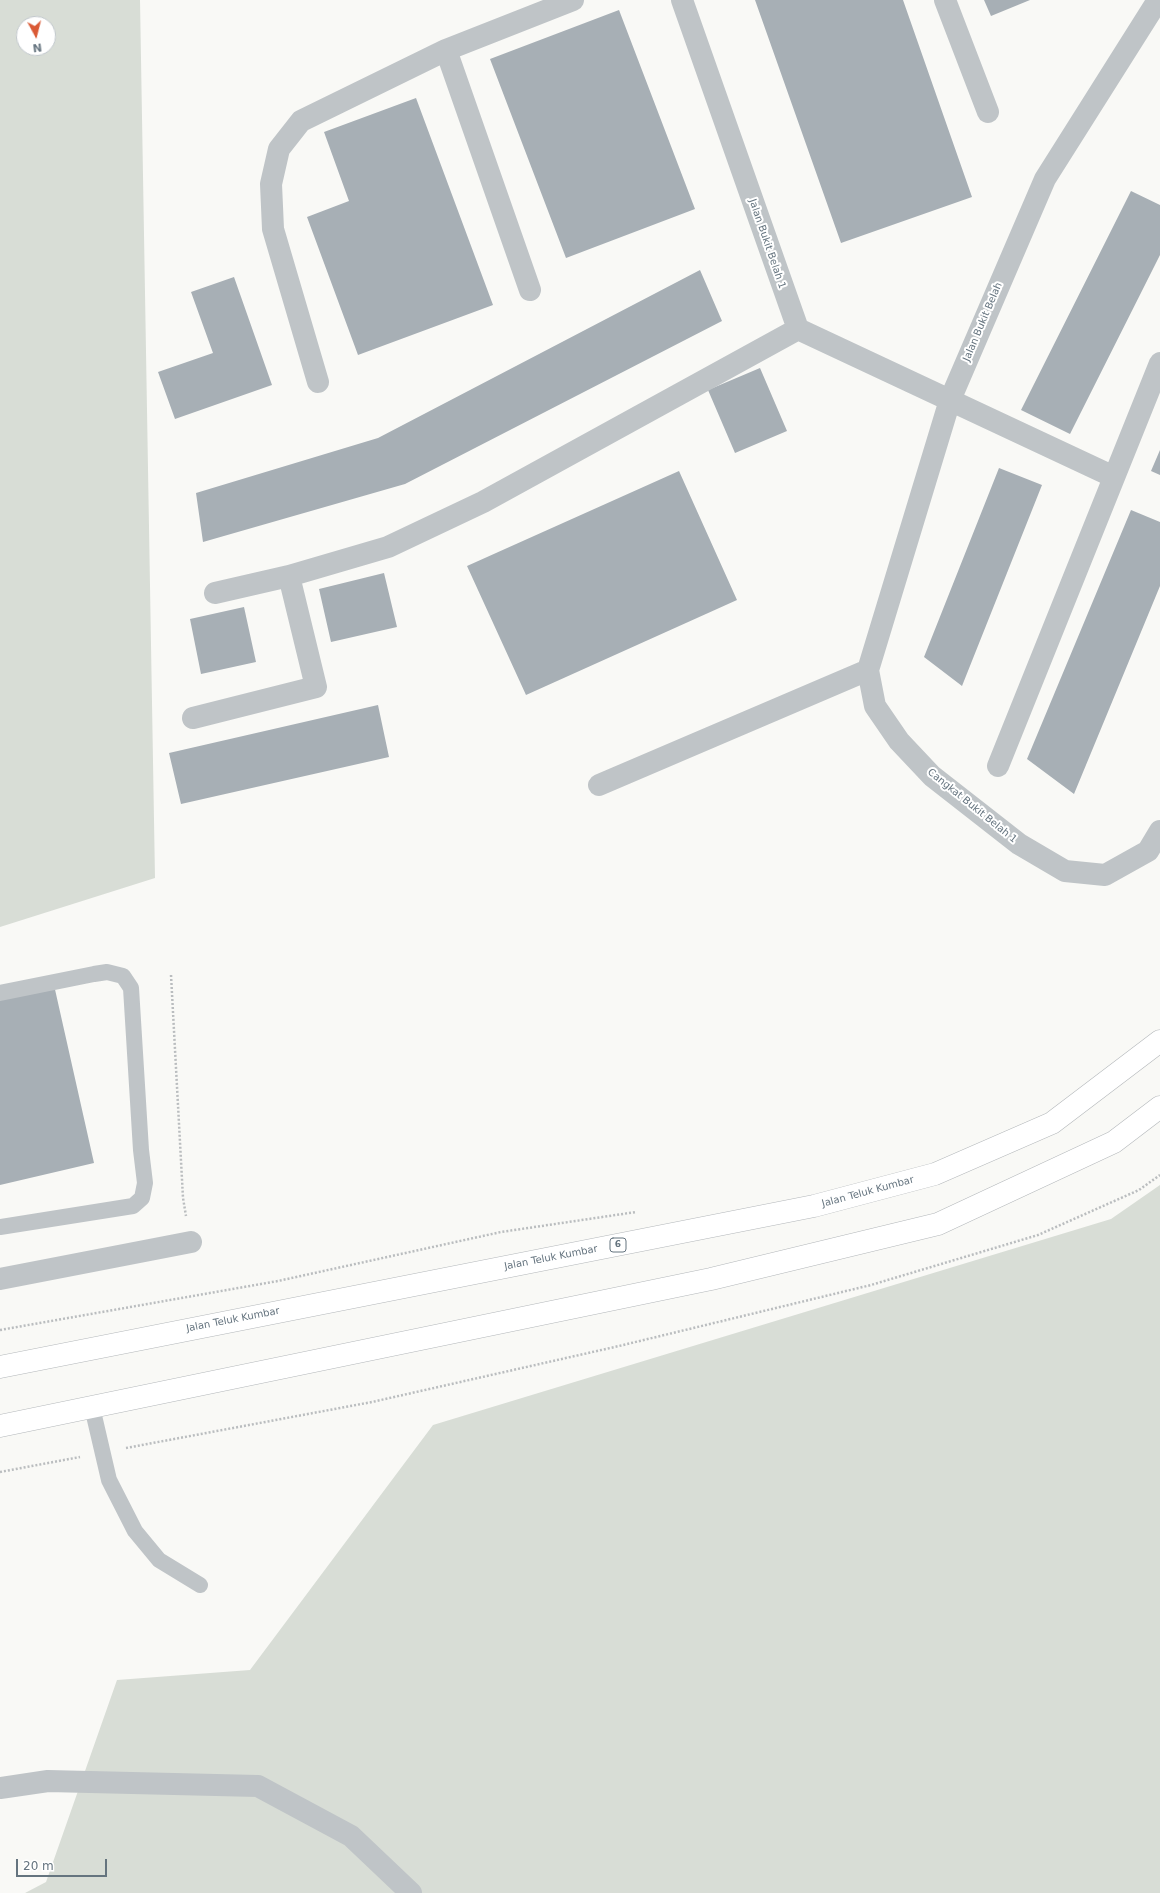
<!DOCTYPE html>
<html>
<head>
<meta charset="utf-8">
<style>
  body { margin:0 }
  #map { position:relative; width:1160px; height:1893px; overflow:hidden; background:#f9f9f6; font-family:"DejaVu Sans",sans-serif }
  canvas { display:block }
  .north { position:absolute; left:16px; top:16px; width:40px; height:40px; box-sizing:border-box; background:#fff; border:1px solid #c1c7cc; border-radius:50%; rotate:173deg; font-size:11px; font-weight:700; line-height:16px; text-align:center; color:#65747f }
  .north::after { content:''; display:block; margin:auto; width:14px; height:18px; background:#da5a35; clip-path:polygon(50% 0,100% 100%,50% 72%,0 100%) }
  .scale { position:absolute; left:16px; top:1859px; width:91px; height:18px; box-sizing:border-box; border:2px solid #65747f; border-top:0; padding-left:5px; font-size:12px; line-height:14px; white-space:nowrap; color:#65747f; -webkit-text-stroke:3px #fff; paint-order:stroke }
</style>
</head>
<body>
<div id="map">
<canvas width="1160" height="1893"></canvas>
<div class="north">N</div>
<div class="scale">20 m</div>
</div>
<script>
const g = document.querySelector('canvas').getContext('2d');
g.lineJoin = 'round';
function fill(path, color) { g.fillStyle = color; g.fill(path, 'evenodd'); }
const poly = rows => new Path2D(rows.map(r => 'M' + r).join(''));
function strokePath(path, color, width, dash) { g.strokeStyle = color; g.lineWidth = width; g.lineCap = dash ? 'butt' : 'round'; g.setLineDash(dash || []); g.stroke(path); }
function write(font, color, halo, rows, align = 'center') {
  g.font = font + ' "DejaVu Sans",sans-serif'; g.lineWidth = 4; g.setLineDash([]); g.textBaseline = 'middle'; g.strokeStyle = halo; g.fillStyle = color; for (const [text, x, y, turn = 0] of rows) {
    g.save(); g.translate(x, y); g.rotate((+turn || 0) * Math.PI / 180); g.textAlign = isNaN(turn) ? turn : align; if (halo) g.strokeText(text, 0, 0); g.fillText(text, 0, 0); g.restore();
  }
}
fill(poly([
  [0,0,140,0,155,878,0,927],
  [24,24,48,24,48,48,24,48],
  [1160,1185,1160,1893,25,1893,46,1882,117,1680,250,1670,433,1425,1111,1219]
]), '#d8ddd6');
fill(poly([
  [755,0,903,0,972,197,841,243],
  [984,0,1030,0,991,16],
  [619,10,695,209,566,258,490,59],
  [416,98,493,305,358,355,307,217,349,201,324,132],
  [1131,191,1160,205,1160,255,1070,434,1021,410],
  [700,270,722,321,405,484,203,542,196,493,378,438],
  [234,277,272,385,175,419,158,372,213,353,191,292],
  [760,368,787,431,735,453,708,390],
  [1160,450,1160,475,1151,471],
  [999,468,1042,485,962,686,924,657],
  [679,471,737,600,526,695,467,566],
  [1131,510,1160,522,1160,586,1074,794,1027,759],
  [384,573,397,627,331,642,319,589],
  [244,607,256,662,201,674,190,619],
  [378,705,389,757,181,804,169,753],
  [54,985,94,1163,0,1185,0,998]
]), '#a7afb5');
const trunk = poly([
  [0,1367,814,1206,935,1174,1052,1123,1160,1041],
  [0,1426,711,1279,938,1224,1114,1142,1160,1107]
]);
strokePath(trunk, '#b3b7ba', 23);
strokePath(poly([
  [171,975,183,1198,186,1216],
  [0,1330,278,1281,501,1232,636,1212],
  [126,1448,372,1402,619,1346,871,1285,1038,1235,1139,1190,1160,1175],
  [0,1472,80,1457]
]), '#babdbf', 2.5, [2, 2]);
strokePath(poly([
  [0,993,94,974,107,972,123,976,131,988,141,1150,145,1183,142,1198,133,1206,0,1227],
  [92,1407,109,1480,135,1531,159,1560,200,1585]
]), '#bfc4c7', 16);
strokePath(poly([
  [682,0,798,329,1114,477],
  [945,0,988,112],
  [1158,0,1045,179,950,400,868,670,875,706,899,741,932,776,1019,844,1065,871,1105,875,1148,851,1160,831],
  [446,50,530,290],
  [318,382,273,229,271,184,279,149,301,121,446,50,573,0],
  [215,593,289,576,388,547,483,502,798,329],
  [193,718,316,687,289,576],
  [998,766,1160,363],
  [599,785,868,670],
  [0,1279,191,1242],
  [0,1788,48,1781,258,1786,351,1836,411,1893]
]), '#bfc4c7', 22);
strokePath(trunk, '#fff', 22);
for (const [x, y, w] of [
  [618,1245,16]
]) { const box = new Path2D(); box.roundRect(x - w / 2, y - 7, w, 14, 3); g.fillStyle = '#fff'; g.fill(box); strokePath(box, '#65747f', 1); }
write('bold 9px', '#65747f', null, [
  ["6",618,1245]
]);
write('10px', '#65747f', '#fff', [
  ["Jalan Bukit Belah 1",767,244,71],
  ["Jalan Bukit Belah",983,322,-67],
  ["Cangkat Bukit Belah 1",972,806,39],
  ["Jalan Teluk Kumbar",868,1192,-15],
  ["Jalan Teluk Kumbar",551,1258,-11],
  ["Jalan Teluk Kumbar",233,1320,-11]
]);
</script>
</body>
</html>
